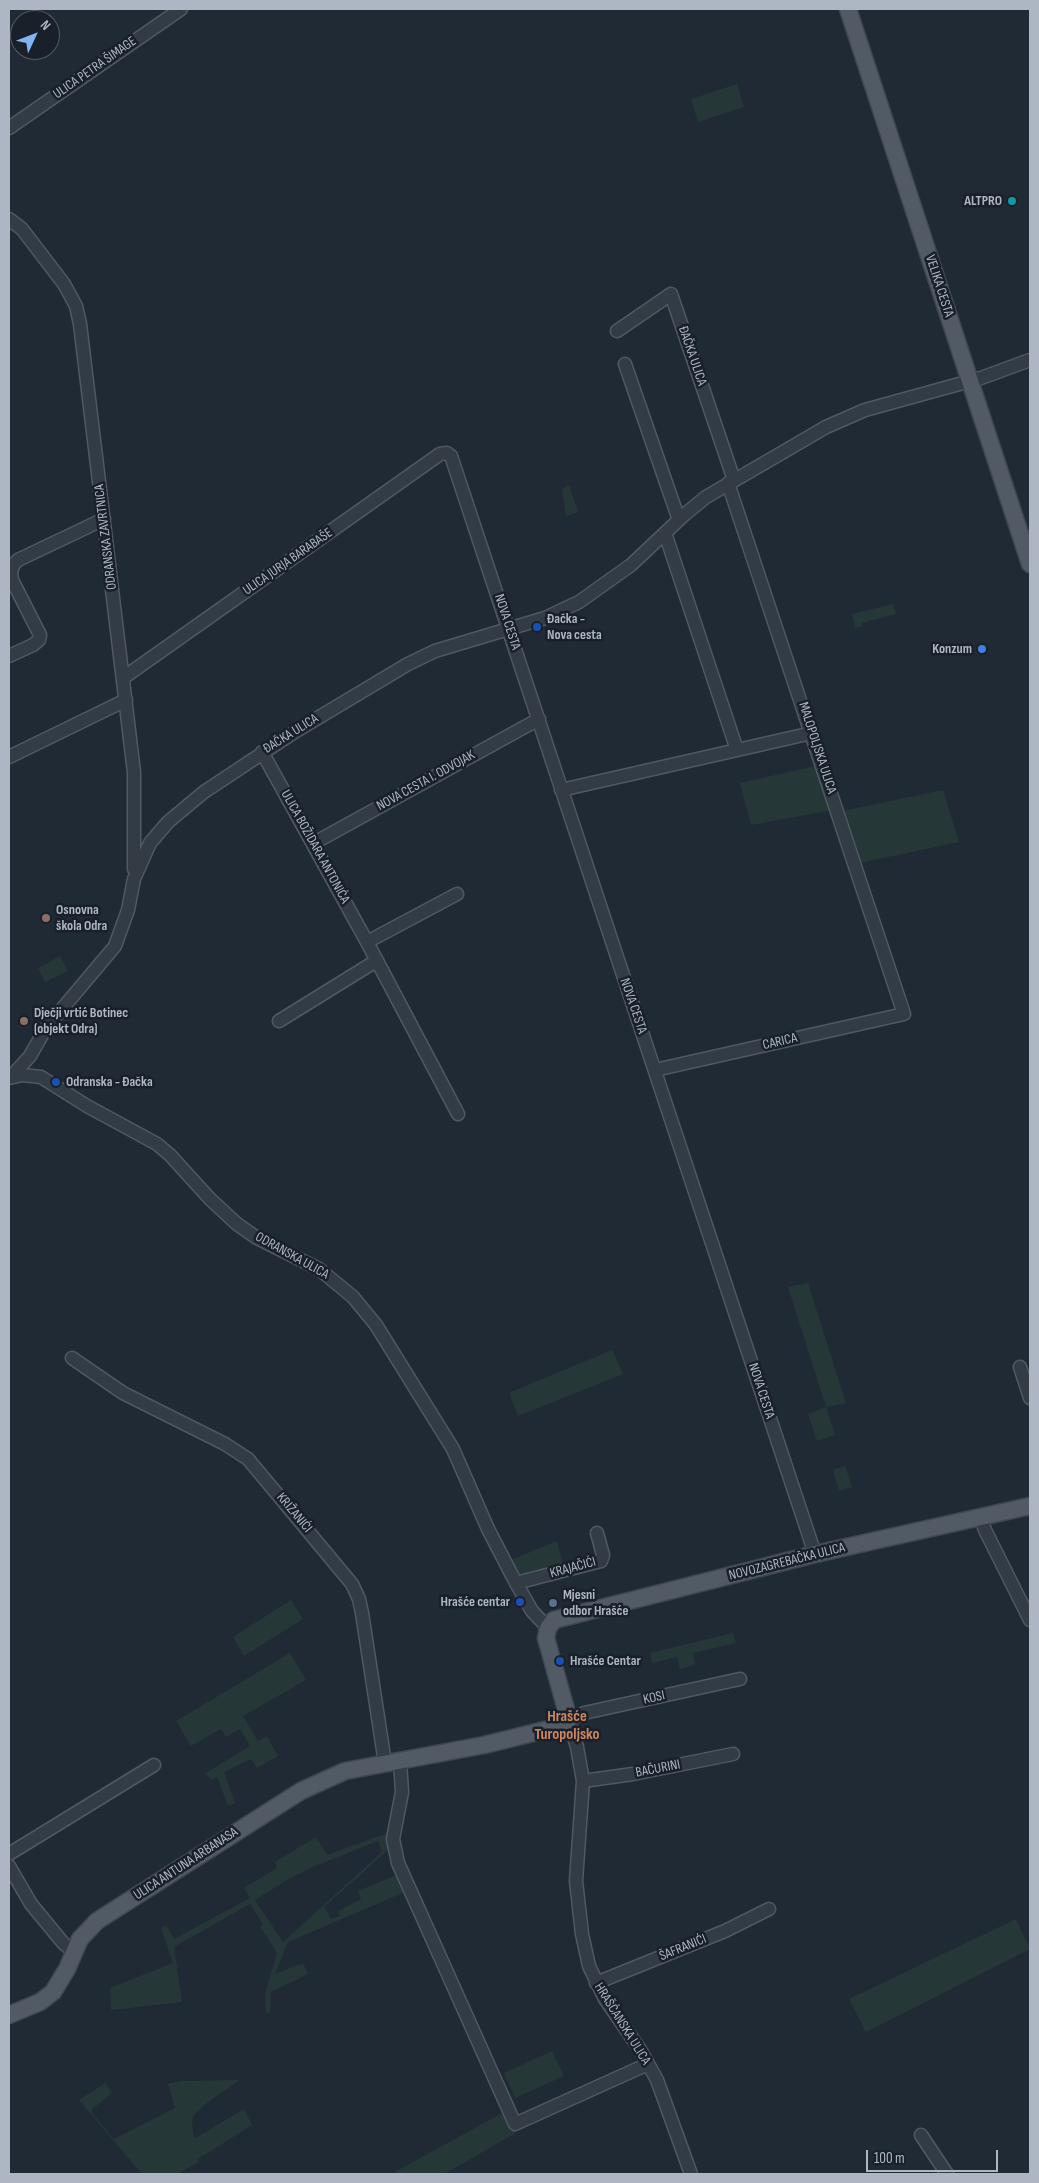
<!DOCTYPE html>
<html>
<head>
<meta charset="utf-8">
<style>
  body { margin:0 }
  #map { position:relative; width:1039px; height:2183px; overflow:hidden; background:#202a34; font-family:"Sofia Sans Condensed",sans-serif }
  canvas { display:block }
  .frame { position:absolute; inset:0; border:10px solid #adb6c2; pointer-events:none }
  .north { position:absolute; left:10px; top:10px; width:50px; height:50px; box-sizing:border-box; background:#192029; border:1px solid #545c66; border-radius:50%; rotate:47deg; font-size:14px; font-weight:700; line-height:20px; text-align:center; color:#adb6c2 }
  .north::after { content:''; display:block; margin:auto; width:18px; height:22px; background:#82b4f2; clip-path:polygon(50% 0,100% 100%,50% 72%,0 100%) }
  .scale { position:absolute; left:866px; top:2150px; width:132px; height:22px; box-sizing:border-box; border:2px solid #adb6c2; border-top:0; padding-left:6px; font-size:15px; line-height:18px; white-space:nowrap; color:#adb6c2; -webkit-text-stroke:4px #192029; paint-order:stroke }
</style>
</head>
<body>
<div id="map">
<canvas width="1039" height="2183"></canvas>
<div class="frame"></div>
<div class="north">N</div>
<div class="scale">100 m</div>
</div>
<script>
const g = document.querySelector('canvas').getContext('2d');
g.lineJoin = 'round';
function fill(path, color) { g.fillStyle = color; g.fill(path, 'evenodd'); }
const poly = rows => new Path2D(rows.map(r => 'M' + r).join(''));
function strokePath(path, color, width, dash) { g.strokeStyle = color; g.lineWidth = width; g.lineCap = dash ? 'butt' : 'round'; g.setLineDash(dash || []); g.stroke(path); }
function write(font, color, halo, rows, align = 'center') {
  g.font = font + ' "Sofia Sans Condensed",sans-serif'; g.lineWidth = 5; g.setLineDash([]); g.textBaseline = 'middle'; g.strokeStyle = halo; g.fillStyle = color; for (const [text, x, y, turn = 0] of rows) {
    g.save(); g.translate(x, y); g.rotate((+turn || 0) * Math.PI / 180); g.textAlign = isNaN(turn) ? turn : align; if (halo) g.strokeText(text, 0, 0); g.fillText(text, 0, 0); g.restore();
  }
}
fill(poly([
  [737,84,744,107,698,122,691,99],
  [569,485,578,512,566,516,562,489],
  [893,604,896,614,862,623,863,626,855,628,852,614],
  [820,765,833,810,751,825,740,783],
  [943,790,959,842,860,863,843,811],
  [60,956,68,971,45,982,38,968],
  [808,1283,846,1403,826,1407,835,1435,817,1441,808,1414,826,1407,788,1287],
  [612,1350,623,1374,518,1416,509,1393],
  [845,1466,852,1487,839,1491,833,1470],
  [557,1541,564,1568,521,1577,518,1574,511,1560],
  [291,1600,303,1619,244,1656,233,1637],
  [733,1633,736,1643,693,1653,695,1665,680,1669,677,1657,652,1663,650,1653],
  [290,1653,306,1680,243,1716,258,1741,267,1736,278,1756,257,1768,251,1759,224,1772,235,1803,228,1806,217,1777,211,1780,206,1773,250,1746,240,1729,226,1737,221,1729,191,1746,176,1721],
  [390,1832,390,1848,324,1907,331,1919,340,1916,338,1911,361,1899,358,1891,399,1874,407,1891,288,1942,275,1974,303,1963,308,1974,271,1992,270,2012,266,2014,265,1994,277,1953,260,1926,263,1924,250,1904,174,1947,182,2002,111,2010,110,1988,173,1963,161,1928,166,1925,174,1939,250,1898,244,1888,277,1868,275,1862,316,1837,327,1855],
  [378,1841,382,1852,283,1942,255,1900,287,1880,313,1867],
  [1016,1919,1030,1949,866,2032,849,1999],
  [552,2051,564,2076,515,2098,504,2073],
  [240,2080,208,2102,193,2116,192,2123,194,2139,244,2109,252,2125,198,2159,199,2162,177,2174,142,2174,79,2100,105,2083,112,2093,92,2109,92,2113,114,2139,175,2108,168,2084,180,2081],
  [506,2111,516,2133,444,2174,391,2174]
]), '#253837');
const minor = poly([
  [9,128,181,9],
  [9,219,22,229,64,284,76,306,80,324,134,772,134,869],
  [617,331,671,294,734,480],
  [625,364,679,520],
  [665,533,737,750],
  [9,656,33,645,39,640,40,635,12,580,11,571,14,564,18,560,104,519],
  [123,678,440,454,447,453,451,456,815,1554],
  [262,752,367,942,458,1114],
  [9,757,126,700],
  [561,790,812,733],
  [314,843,539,719],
  [367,942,457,894],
  [279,1021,376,961],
  [655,1070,904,1014,728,483],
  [11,1077,30,1056,46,1028,115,946,128,910,134,879,150,843,168,822,204,792,296,731,408,664,435,651,545,618,579,602,631,565,684,515,706,497,826,427,865,410,981,378,1030,360],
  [9,1078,22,1075,41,1077,87,1106,157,1144,170,1155,210,1199,237,1224,257,1238,319,1269,353,1297,376,1325,453,1449,488,1529,516,1583,532,1611,548,1628],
  [72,1358,123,1393,225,1444,248,1459,352,1584,359,1599,362,1613,385,1763],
  [1020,1367,1030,1398],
  [981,1518,985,1530,1030,1620],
  [516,1583,601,1561,603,1555,597,1533],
  [400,1761,402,1792,393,1839,398,1863,515,2124,648,2064],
  [583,1781,633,1774,733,1754],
  [9,1854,154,1765],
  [9,1866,31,1904,64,1944,74,1951],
  [596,1983,725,1931,769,1909],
  [921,2135,947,2174],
  [691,2174,657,2080,641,2051,605,1999,589,1966,582,1934,576,1881,583,1781,577,1747,569,1720,584,1713,740,1679]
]);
const major = poly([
  [848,9,1030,564],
  [9,2015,40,2002,53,1992,67,1969,80,1939,97,1921,301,1791,345,1771,484,1745,549,1729,569,1720,546,1638,548,1628,554,1620,815,1554,1030,1506]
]);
strokePath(minor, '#505963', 15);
strokePath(major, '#3f4751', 19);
strokePath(minor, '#333b45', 12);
strokePath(major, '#515a65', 16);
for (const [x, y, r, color] of [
  [1012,201,5,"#0f9aa8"],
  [537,627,5,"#1a4fb4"],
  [982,649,5,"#3f7fe0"],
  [46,918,5,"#8d6e63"],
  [24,1021,5,"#8d6e63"],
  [56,1082,5,"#1a4fb4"],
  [520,1602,5,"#1a4fb4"],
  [553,1603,5,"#5c6f8a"],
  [560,1661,5,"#1a4fb4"]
]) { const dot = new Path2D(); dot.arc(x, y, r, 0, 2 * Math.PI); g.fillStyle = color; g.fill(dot); strokePath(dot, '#192029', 2); }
write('14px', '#adb6c2', '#192029', [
  ["ULICA PETRA ŠIMAGE",95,68,-35],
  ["VELIKA CESTA",939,286,72],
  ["ĐAČKA ULICA",692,356,71],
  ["ODRANSKA ZAVRTNICA",106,537,-97],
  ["ULICA JURJA BARABAŠE",288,562,-35],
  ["NOVA CESTA",507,622,72],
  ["ĐAČKA ULICA",291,734,-32],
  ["MALOPOLJSKA ULICA",817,748,72],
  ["NOVA CESTA I. ODVOJAK",426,781,-29],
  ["ULICA BOŽIDARA ANTONIĆA",315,847,61],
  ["NOVA CESTA",633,1006,71],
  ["CARICA",780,1042,-13],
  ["ODRANSKA ULICA",292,1256,29],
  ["NOVA CESTA",761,1391,72],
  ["KRIŽANIĆI",294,1513,50],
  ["NOVOZAGREBAČKA ULICA",787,1562,-14],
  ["KRAJAČIĆI",573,1568,-15],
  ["KOSI",654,1698,-13],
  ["BAČURINI",658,1769,-11],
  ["ULICA ANTUNA ARBANASA",186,1864,-33],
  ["ŠAFRANIĆI",683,1948,-22],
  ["HRAŠĆANSKA ULICA",622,2024,58]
]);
write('bold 14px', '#adb6c2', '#192029', [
  ["ALTPRO",1002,201,"right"],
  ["Đačka -",547,619],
  ["Nova cesta",547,635],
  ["Konzum",972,649,"right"],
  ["Osnovna",56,910],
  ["škola Odra",56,926],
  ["Dječji vrtić Botinec",34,1013],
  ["(objekt Odra)",34,1029],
  ["Odranska - Đačka",66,1082],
  ["Mjesni",563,1595],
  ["odbor Hrašće",563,1611],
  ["Hrašće centar",510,1602,"right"],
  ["Hrašće Centar",570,1661]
], 'left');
write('bold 16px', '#cc875d', '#192029', [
  ["Hrašće",567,1717],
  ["Turopoljsko",567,1735]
]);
</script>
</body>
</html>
